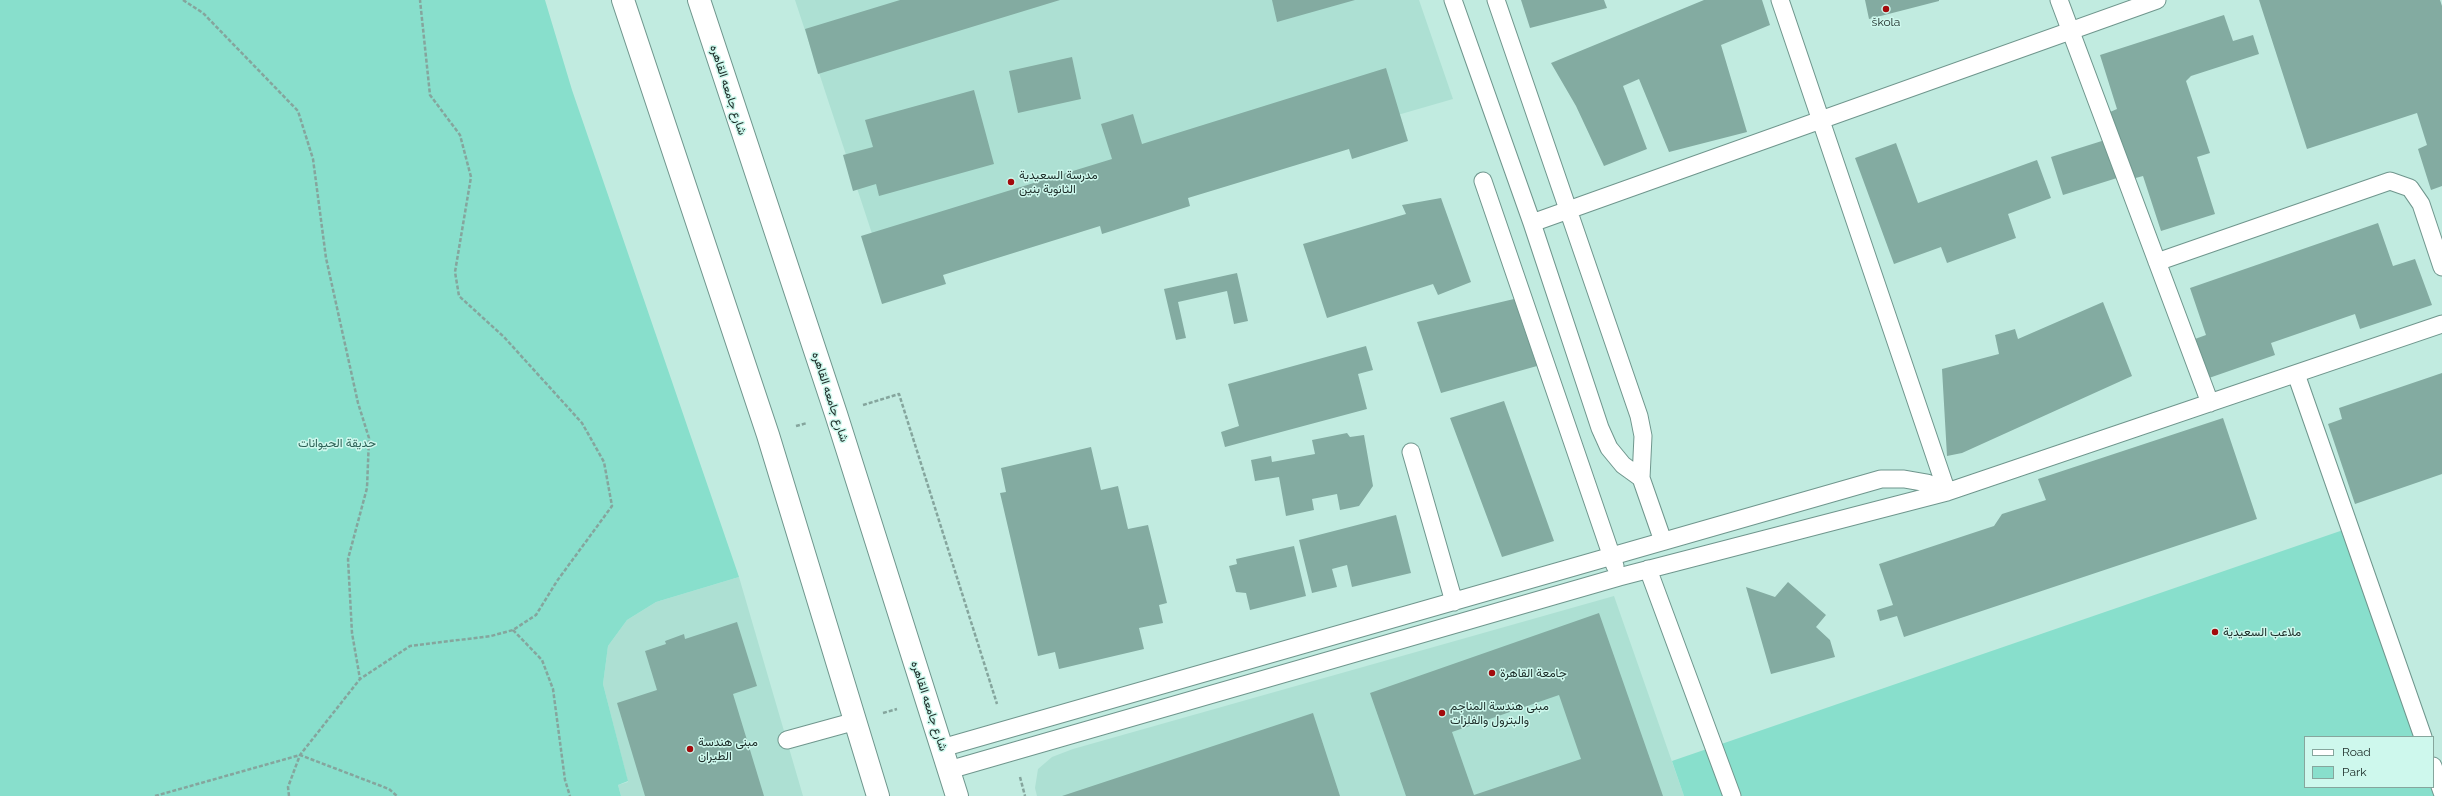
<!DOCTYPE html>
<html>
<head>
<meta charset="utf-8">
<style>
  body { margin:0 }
  #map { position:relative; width:2442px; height:796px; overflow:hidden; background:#c1ebe0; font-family:Raleway,sans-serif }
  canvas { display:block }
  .legend { position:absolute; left:2304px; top:736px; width:130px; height:52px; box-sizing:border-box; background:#cef8ed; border:1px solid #86a69d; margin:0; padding:5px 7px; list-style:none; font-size:12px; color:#1a2a26 }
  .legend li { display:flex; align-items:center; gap:8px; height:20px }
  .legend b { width:20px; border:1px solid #86a69d }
</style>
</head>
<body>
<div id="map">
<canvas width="2442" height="796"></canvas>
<ul class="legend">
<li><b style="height:5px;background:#fff"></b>Road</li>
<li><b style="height:11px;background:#88dfcc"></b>Park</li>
</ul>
</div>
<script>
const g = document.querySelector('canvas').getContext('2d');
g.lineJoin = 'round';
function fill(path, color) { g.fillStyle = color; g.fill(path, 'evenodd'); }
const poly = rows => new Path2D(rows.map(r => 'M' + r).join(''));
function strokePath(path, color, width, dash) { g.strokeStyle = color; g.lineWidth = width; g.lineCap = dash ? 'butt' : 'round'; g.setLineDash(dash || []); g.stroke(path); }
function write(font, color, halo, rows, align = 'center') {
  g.font = font + ' Raleway,Vazirmatn,sans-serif'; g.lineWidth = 3; g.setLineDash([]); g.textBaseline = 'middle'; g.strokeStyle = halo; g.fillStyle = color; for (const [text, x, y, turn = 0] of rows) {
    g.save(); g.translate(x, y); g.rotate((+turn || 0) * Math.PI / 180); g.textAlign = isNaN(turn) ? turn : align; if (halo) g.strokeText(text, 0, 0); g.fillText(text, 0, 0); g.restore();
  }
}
fill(poly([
  [795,0,1419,0,1453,99,882,264],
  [739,577,803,796,621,796,618,785,628,782,603,684,608,646,627,620,656,602],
  [1614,596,1684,796,1037,796,1035,788,1038,769,1052,757,1073,749]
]), '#ade0d3');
fill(poly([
  [0,0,545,0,572,90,739,577,656,602,627,620,608,646,603,684,628,781,618,785,621,796,0,796],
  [2349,528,2417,737,2305,737,2305,787,2433,787,2437,796,1684,796,1672,761]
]), '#88dfcc');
fill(poly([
  [900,0,1060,0,818,74,805,29],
  [1272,0,1355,0,1277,22],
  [1521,0,1604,0,1607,8,1530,28],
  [1704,0,1762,0,1770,25,1721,45,1747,132,1669,152,1639,79,1623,86,1647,149,1604,166,1576,106,1551,63],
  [1865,0,1939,0,1939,1,1869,19],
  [2259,0,2440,0,2442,6,2442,186,2431,190,2418,149,2427,145,2417,113,2307,149],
  [2224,15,2233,41,2253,35,2259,54,2191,76,2186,81,2210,153,2197,157,2215,214,2161,231,2143,176,2132,179,2110,112,2117,109,2100,55],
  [1072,57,1081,99,1018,113,1009,71],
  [1386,68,1408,141,1352,159,1349,149,1188,198,1190,206,1102,234,1100,226,943,275,946,284,882,304,861,236,1112,159,1101,124,1133,114,1142,144],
  [974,90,994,164,879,196,876,184,853,191,843,155,873,147,865,120],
  [2105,140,2117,178,2063,195,2051,157],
  [1896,143,1918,203,2037,160,2051,198,2008,214,2016,238,1947,263,1941,247,1894,264,1855,158],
  [1441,198,1471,282,1438,295,1433,284,1327,318,1303,244,1406,214,1402,205],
  [2378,223,2393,266,2415,259,2432,305,2360,329,2355,314,2271,343,2275,355,2209,378,2195,339,2206,335,2190,288],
  [1237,273,1248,321,1234,324,1227,291,1178,302,1186,338,1176,340,1164,289],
  [1514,299,1537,366,1441,393,1417,322],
  [2103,302,2132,376,1962,453,1947,456,1942,369,1999,354,1995,335,2015,329,2018,339],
  [1366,346,1373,370,1358,374,1367,409,1225,447,1221,432,1239,426,1228,384],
  [2442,373,2442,474,2355,504,2328,424,2342,419,2339,408],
  [1504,401,1554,541,1502,557,1450,418],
  [2223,418,2257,519,1904,637,1897,616,1880,621,1877,610,1893,605,1879,564,1994,526,2002,514,2046,500,2038,479],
  [1347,433,1350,437,1364,435,1373,486,1359,506,1340,510,1337,494,1312,499,1314,510,1286,516,1279,477,1255,481,1251,460,1271,456,1272,462,1315,454,1312,440],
  [1091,447,1101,490,1118,486,1128,529,1148,525,1167,603,1159,605,1163,623,1139,628,1144,649,1059,669,1055,652,1038,656,1000,493,1006,492,1001,468],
  [1396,515,1411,573,1352,587,1347,565,1332,569,1337,587,1312,593,1299,540],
  [1294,546,1306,596,1250,610,1246,593,1236,592,1229,566,1237,564,1236,559],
  [1788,582,1826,615,1816,627,1830,640,1835,657,1771,674,1746,587,1775,597],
  [1599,613,1663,796,1406,796,1370,693],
  [1559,695,1581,759,1474,795,1452,732],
  [737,622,757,686,733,694,764,796,645,796,617,703,657,690,645,651,666,644,665,641,684,634,685,639],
  [1313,713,1340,796,1062,796]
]), '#83aba1');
const service = poly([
  [1453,0,1532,223,1600,428,1609,448,1623,465,1641,478],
  [1496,0,1639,416,1643,436,1641,478,1663,541],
  [1780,0,1947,492],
  [2059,0,2210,403],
  [1483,181,1615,566],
  [1532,223,2157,0],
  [2157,262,2390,181,2410,188,2421,204,2442,267],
  [2296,374,2423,737],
  [1411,452,1454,602],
  [1648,569,1732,796],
  [787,740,856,721],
  [942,748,1881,479,1904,479,1927,483,1947,492],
  [2433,766,2442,792],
  [949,770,1619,577,1947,492,2442,324]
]);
const primary = poly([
  [623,0,768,435,878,796],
  [699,0,836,414,957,796]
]);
strokePath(service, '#6f968d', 19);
strokePath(primary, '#6f968d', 24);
strokePath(poly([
  [183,0,203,13,298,111,313,159,326,258,358,403,369,438,367,488,348,559,352,633,360,679],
  [863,405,899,394,997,704],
  [796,426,807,423],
  [513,630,542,660,553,689,565,780,570,796],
  [883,713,897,709],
  [1020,777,1025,796],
  [155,796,300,755,389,789,397,796],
  [289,796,288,787,300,755,360,679,410,646,491,636,513,630,536,615,557,581,612,506,604,462,582,423,504,337,459,296,455,272,471,177,460,135,430,95,420,0]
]), '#85a59d', 2.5, [4, 2]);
strokePath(service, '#fff', 17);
strokePath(primary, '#fff', 22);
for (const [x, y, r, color] of [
  [1886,9,4,"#a30a0c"],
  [1011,182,4,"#a30a0c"],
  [2215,632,4,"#a30a0c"],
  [1492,673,4,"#a30a0c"],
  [1442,713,4,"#a30a0c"],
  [690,749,4,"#a30a0c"]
]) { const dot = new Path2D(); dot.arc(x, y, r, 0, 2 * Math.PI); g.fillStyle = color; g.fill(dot); strokePath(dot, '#cef8ed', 1.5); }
write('12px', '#1a2a26', '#cef8ed', [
  ["škola",1886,22,"center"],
  ["مدرسة السعيدية",1019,175],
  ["الثانوية بنين",1019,189],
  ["ملاعب السعيدية",2223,632],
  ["جامعة القاهرة",1500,673],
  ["مبنى هندسة المناجم",1450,706],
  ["والبترول والفلزات",1450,720],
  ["مبنى هندسة",698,742],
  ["الطيران",698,756]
], 'left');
write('12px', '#1a2a26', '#cef8ed', [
  ["شارع جامعه القاهره",728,90,72],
  ["شارع جامعه القاهره",830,397,72],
  ["شارع جامعه القاهره",929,706,72]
]);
write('12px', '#2c6055', '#cef8ed', [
  ["حديقة الحيوانات",337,443]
]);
</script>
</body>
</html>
